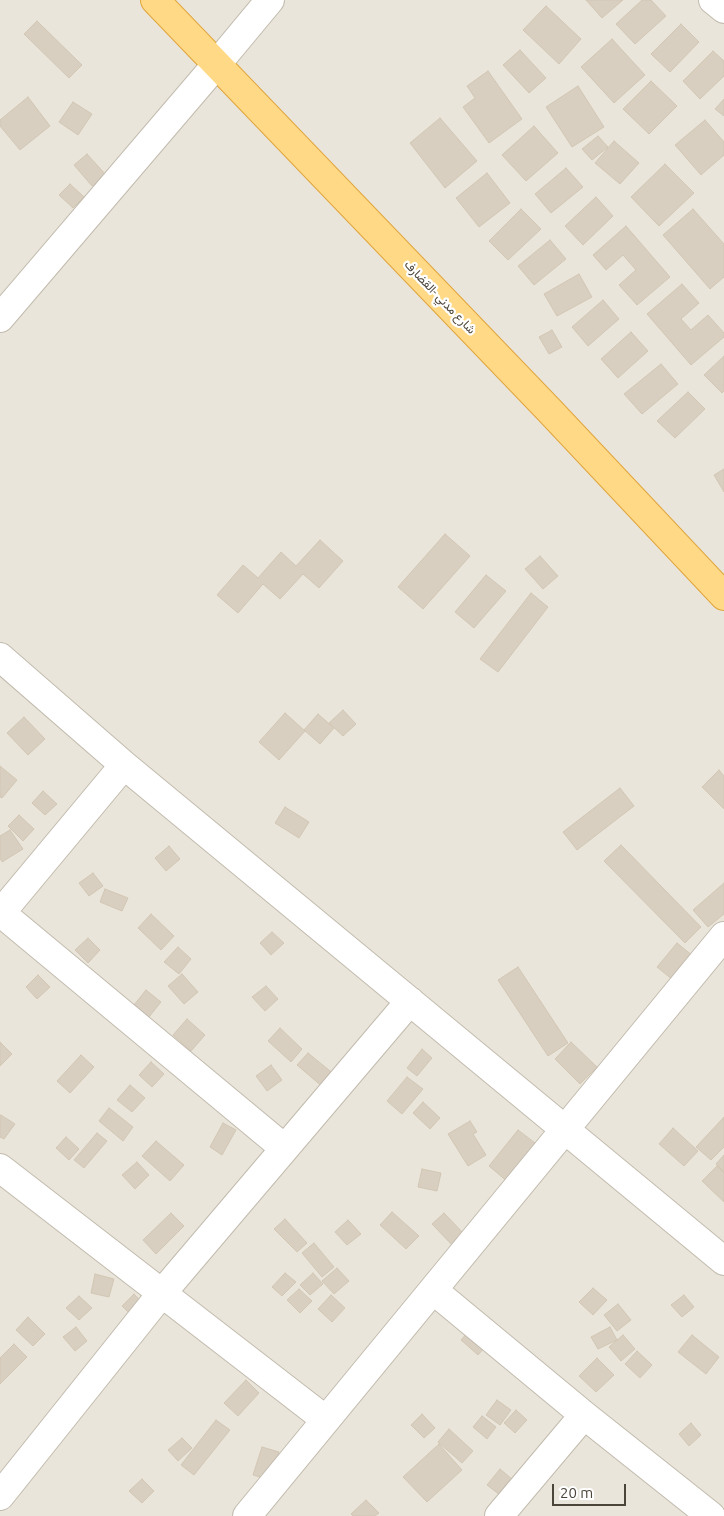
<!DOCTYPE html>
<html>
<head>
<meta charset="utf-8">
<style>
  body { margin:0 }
  #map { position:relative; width:724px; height:1516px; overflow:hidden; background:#f6f3ec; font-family:Ubuntu,sans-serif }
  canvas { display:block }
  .scale { position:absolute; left:552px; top:1484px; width:74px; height:22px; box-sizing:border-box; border:2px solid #4b4439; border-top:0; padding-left:6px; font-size:15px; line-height:18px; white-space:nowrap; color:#4b4439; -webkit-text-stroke:4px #fff; paint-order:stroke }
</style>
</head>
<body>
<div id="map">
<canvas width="724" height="1516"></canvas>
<div class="scale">20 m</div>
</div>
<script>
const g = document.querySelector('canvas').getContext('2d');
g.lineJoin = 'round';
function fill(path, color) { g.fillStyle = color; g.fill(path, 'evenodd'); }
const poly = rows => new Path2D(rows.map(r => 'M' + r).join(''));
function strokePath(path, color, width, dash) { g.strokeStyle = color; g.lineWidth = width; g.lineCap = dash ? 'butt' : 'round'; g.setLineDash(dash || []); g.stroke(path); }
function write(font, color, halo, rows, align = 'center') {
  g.font = font + ' Ubuntu,Vazirmatn,sans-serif'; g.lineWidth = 4.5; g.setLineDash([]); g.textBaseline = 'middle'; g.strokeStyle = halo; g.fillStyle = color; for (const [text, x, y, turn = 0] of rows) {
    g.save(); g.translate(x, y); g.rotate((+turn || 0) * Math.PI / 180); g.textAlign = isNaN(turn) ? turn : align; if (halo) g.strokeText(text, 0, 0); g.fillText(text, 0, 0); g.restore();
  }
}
fill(poly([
  [0,0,724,0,724,1516,0,1516]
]), '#eae5da');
const building = poly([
  [586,0,623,0,602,18,586,0],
  [642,0,651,0,666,16,635,44,616,24,642,0],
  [546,6,581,39,559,64,523,30,546,6],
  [37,21,82,65,69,78,24,34,37,21],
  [681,24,699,42,670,72,651,54,681,24],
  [612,39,645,75,614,103,581,67,612,39],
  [520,50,546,78,529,93,503,65,520,50],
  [713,51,724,61,724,76,700,99,683,81,713,51],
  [488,71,522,119,489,143,463,107,475,98,467,86,488,71],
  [651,81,677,106,649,134,623,109,651,81],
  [578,86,604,127,572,147,546,107,578,86],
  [28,97,50,126,20,150,0,126,0,120,28,97],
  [724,99,724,116,715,109,724,99],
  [73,102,92,114,78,135,59,122,73,102],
  [440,118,477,161,445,188,410,143,440,118],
  [705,120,724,142,724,155,701,175,675,145,705,120],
  [534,126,558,153,526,181,502,155,534,126],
  [598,136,608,147,592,160,582,149,598,136],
  [614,141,639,163,620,184,595,163,614,141],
  [87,154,106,175,92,186,74,165,87,154],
  [665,164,694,193,659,226,631,197,665,164],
  [566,168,583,187,551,213,535,194,566,168],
  [487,173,510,203,479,227,456,198,487,173],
  [70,184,84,197,73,208,59,195,70,184],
  [596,197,613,216,583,245,565,226,596,197],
  [521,209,541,229,508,260,489,241,521,209],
  [693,209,724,244,724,277,710,289,663,235,693,209],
  [626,226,670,277,637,305,619,285,636,270,623,255,606,270,593,255,626,226],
  [550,240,566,259,534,285,518,266,550,240],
  [579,274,592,297,557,316,544,294,579,274],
  [682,284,699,303,681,319,691,330,708,315,724,333,724,337,691,365,647,314,682,284],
  [603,300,619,319,588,346,572,327,603,300],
  [552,330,562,347,549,354,539,337,552,330],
  [631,332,648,351,618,378,601,359,631,332],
  [724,356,724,391,722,393,704,375,724,356],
  [661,364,678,384,642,414,624,394,661,364],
  [688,392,705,409,675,438,657,421,688,392],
  [724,469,724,492,714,475,724,469],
  [445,534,470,556,423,609,398,587,445,534],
  [320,540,343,561,319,588,303,574,280,599,263,584,238,613,217,595,243,565,258,578,281,552,296,566,320,540],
  [540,556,558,576,543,589,525,569,540,556],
  [486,575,506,591,474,628,455,612,486,575],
  [531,593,548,607,498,672,480,659,531,593],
  [343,710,356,724,343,736,329,723,343,710],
  [285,713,305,731,279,760,259,742,285,713],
  [318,714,334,728,320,744,304,730,318,714],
  [24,717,45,739,28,755,7,733,24,717],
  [0,766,17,780,2,798,0,797,0,766],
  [719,770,724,776,724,809,702,787,719,770],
  [620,788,634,806,577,850,563,832,620,788],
  [43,791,57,804,45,815,32,803,43,791],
  [285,807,309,822,299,838,275,823,285,807],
  [19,815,34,829,23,841,8,826,19,815],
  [10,830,23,849,2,862,0,858,0,836,10,830],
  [621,845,701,927,685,943,604,861,621,845],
  [169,846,180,859,166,871,155,858,169,846],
  [93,873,103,886,89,896,79,883,93,873],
  [724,883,724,914,708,927,693,910,724,883],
  [105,889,128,898,122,911,100,902,105,889],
  [151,914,174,936,161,950,138,928,151,914],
  [272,932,284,943,271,955,260,943,272,932],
  [88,938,100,950,88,963,75,950,88,938],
  [677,943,693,956,673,980,657,967,677,943],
  [178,947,191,959,179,974,164,962,178,947],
  [518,967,568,1043,548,1056,498,980,518,967],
  [182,974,198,992,184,1004,168,986,182,974],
  [38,975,50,987,37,999,26,987,38,975],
  [266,986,278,999,265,1011,252,997,266,986],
  [146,990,161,1002,149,1017,134,1005,146,990],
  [187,1019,205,1035,191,1051,173,1035,187,1019],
  [280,1028,302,1049,291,1062,268,1041,280,1028],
  [0,1042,12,1054,0,1066,0,1042],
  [571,1042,597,1067,580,1084,555,1059,571,1042],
  [422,1049,432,1058,417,1076,407,1068,422,1049],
  [308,1053,335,1075,324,1088,297,1065,308,1053],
  [81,1055,94,1067,70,1093,57,1081,81,1055],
  [151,1062,164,1074,152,1087,139,1075,151,1062],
  [271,1065,282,1080,267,1091,256,1076,271,1065],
  [407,1077,423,1089,402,1114,387,1101,407,1077],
  [130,1085,145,1098,132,1112,117,1100,130,1085],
  [423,1102,440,1118,430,1129,413,1113,423,1102],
  [109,1108,133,1127,123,1141,99,1121,109,1108],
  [1,1115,15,1124,4,1139,0,1137,0,1117,1,1115],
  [724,1117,724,1147,711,1160,696,1147,724,1117],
  [470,1121,477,1132,473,1134,486,1155,468,1166,448,1134,470,1121],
  [223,1123,236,1130,222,1155,210,1147,223,1123],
  [673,1128,698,1151,684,1166,659,1144,673,1128],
  [518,1130,539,1146,509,1183,489,1166,518,1130],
  [97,1133,107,1141,84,1168,74,1160,97,1133],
  [66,1137,79,1149,69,1160,56,1148,66,1137],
  [156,1141,184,1165,170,1181,142,1156,156,1141],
  [724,1155,724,1172,716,1164,724,1155],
  [137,1162,149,1175,135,1189,122,1175,137,1162],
  [717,1166,724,1173,724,1202,702,1181,717,1166],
  [422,1169,441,1173,437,1191,418,1187,422,1169],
  [392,1212,419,1236,406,1249,380,1225,392,1212],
  [171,1213,184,1226,156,1254,143,1240,171,1213],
  [444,1213,465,1235,453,1246,432,1224,444,1213],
  [285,1219,307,1243,297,1252,274,1229,285,1219],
  [348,1220,361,1234,347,1245,335,1232,348,1220],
  [314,1243,334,1267,322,1277,302,1253,314,1243],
  [337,1268,349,1281,334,1294,322,1281,337,1268],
  [285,1273,296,1282,282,1296,272,1287,285,1273],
  [313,1273,323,1284,310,1295,300,1285,313,1273],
  [95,1274,114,1279,109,1297,91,1293,95,1274],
  [593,1288,607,1300,593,1315,579,1302,593,1288],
  [299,1289,312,1301,300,1313,287,1300,299,1289],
  [134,1294,150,1311,139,1323,122,1306,134,1294],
  [331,1295,345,1308,332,1322,318,1309,331,1295],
  [684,1295,694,1307,682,1317,671,1305,684,1295],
  [79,1296,92,1308,79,1320,66,1308,79,1296],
  [618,1304,631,1320,617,1331,604,1315,618,1304],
  [28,1317,45,1334,33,1346,16,1330,28,1317],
  [473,1326,490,1341,478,1355,461,1340,473,1326],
  [76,1327,87,1341,75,1351,63,1337,76,1327],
  [610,1327,617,1340,598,1349,591,1337,610,1327],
  [623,1335,635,1349,621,1361,609,1347,623,1335],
  [692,1335,719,1357,706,1374,678,1352,692,1335],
  [14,1344,27,1357,0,1384,0,1358,14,1344],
  [637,1351,652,1365,640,1378,625,1364,637,1351],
  [597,1358,614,1375,596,1392,579,1376,597,1358],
  [246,1380,259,1393,238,1416,224,1403,246,1380],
  [497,1400,511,1410,500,1425,486,1415,497,1400],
  [516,1410,527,1420,515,1433,504,1423,516,1410],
  [422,1414,435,1428,424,1438,411,1425,422,1414],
  [482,1416,496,1427,487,1439,473,1427,482,1416],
  [216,1420,230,1430,194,1475,181,1465,216,1420],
  [691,1423,701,1435,689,1446,679,1434,691,1423],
  [449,1429,473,1451,462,1463,438,1442,449,1429],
  [182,1438,192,1448,178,1461,168,1450,182,1438],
  [439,1444,462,1470,427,1502,403,1477,439,1444],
  [262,1447,279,1452,270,1480,253,1475,262,1447],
  [500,1469,513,1480,500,1495,487,1485,500,1469],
  [142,1479,154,1491,142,1503,129,1491,142,1479],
  [366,1500,379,1513,375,1516,353,1516,351,1514,366,1500]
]);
fill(building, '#d8cfc1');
strokePath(building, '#d3c7b4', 1);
const minor = poly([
  [713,0,724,9],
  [0,318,216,65],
  [0,657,124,765,724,1261],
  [0,912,284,1148],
  [0,914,124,765],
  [0,1168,326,1420],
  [433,1290,584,1415,711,1516],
  [0,1496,162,1293,410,1001],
  [247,1516,724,936],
  [499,1516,584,1415]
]);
const tertiary = poly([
  [216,65,270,0]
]);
const trunk = poly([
  [155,0,549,410,724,596]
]);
strokePath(minor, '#c2bbae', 30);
strokePath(tertiary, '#c2bbae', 30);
strokePath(trunk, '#e0a43c', 30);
strokePath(minor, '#fff', 28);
strokePath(tertiary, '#fff', 28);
strokePath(trunk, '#ffd985', 28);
write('12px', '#4b4439', '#fff', [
  ["شارع مدني -القضارف",440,297,46]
]);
</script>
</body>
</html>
